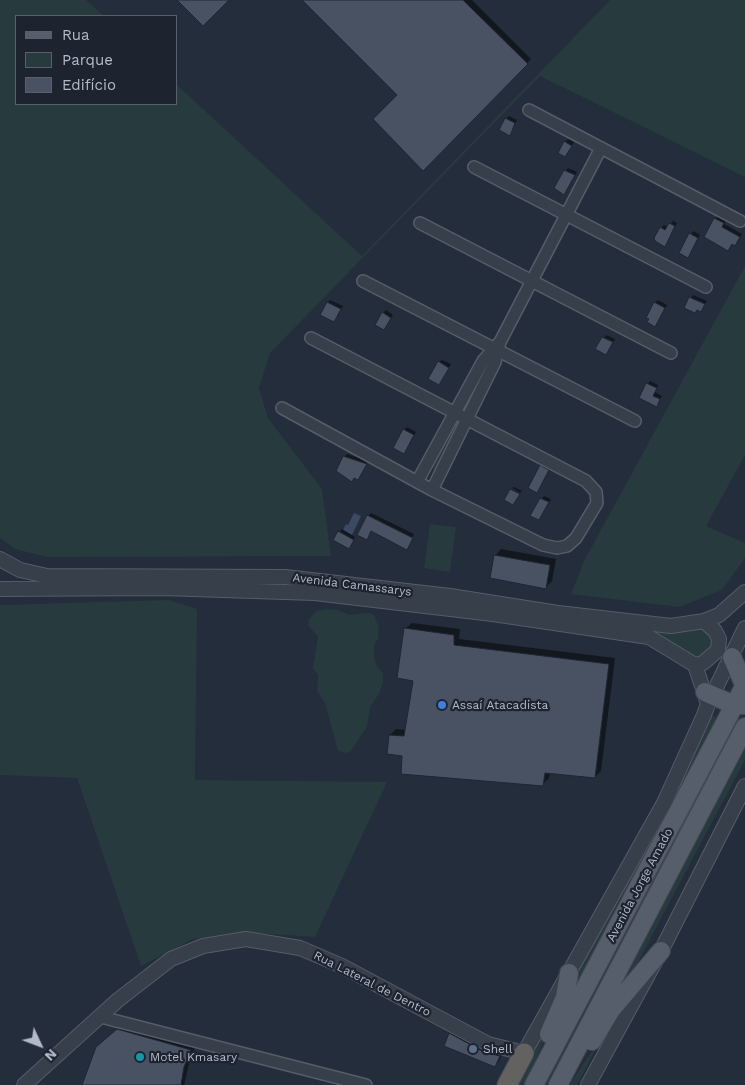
<!DOCTYPE html>
<html>
<head>
<meta charset="utf-8">
<style>
  body { margin:0 }
  #map { position:relative; width:745px; height:1085px; overflow:hidden; background:#242d3b; font-family:"Work Sans",sans-serif }
  canvas { display:block }
  .legend { position:absolute; left:15px; top:15px; width:162px; height:90px; box-sizing:border-box; background:#1d2430; border:1px solid #59606c; margin:0; padding:6px 9px; list-style:none; font-size:15px; color:#b3bac7 }
  .legend li { display:flex; align-items:center; gap:10px; height:25px }
  .legend b { width:25px; border:1px solid #59606c }
  .north { position:absolute; left:15px; top:1020px; width:50px; height:50px; -webkit-text-stroke:4px #1d2430; paint-order:stroke; rotate:133deg; font-size:14px; font-weight:700; line-height:20px; text-align:center; color:#b3bac7 }
  .north::after { content:''; display:block; margin:auto; width:18px; height:22px; background:#b3bac7; clip-path:polygon(50% 0,100% 100%,50% 72%,0 100%) }
</style>
</head>
<body>
<div id="map">
<canvas width="745" height="1085"></canvas>
<ul class="legend">
<li><b style="height:6px;background:#565e6b"></b>Rua</li>
<li><b style="height:14px;background:#273a3d"></b>Parque</li>
<li><b style="height:14px;background:#485262"></b>Edifício</li>
</ul>
<div class="north">N</div>
</div>
<script>
const g = document.querySelector('canvas').getContext('2d');
g.lineJoin = 'round';
function fill(path, color) { g.fillStyle = color; g.fill(path, 'evenodd'); }
const poly = rows => new Path2D(rows.map(r => 'M' + r).join(''));
function strokePath(path, color, width, dash) { g.strokeStyle = color; g.lineWidth = width; g.lineCap = dash ? 'butt' : 'round'; g.setLineDash(dash || []); g.stroke(path); }
function write(font, color, halo, rows, align = 'center') {
  g.font = font + ' "Work Sans",sans-serif'; g.lineWidth = 4.5; g.setLineDash([]); g.textBaseline = 'middle'; g.strokeStyle = halo; g.fillStyle = color; for (const [text, x, y, turn = 0] of rows) {
    g.save(); g.translate(x, y); g.rotate((+turn || 0) * Math.PI / 180); g.textAlign = isNaN(turn) ? turn : align; if (halo) g.strokeText(text, 0, 0); g.fillText(text, 0, 0); g.restore();
  }
}
fill(poly([
  [0,0,86,0,104,16,16,16,16,104,176,104,176,84,362,256,610,0,745,0,745,177,540,76,270,353,259,388,268,418,322,489,331,556,47,557,15,549,0,538],
  [745,266,745,455,706,526,745,543,745,558,722,590,679,607,571,594,584,561],
  [454,430,455,432,436,470,433,470,432,466,451,431],
  [430,524,456,527,450,572,424,568],
  [169,600,197,609,195,780,387,782,315,937,240,932,193,939,141,966,77,778,0,775,0,605],
  [325,609,338,610,349,615,368,613,374,615,379,627,378,639,374,645,374,658,377,667,383,673,383,683,379,694,370,707,367,727,350,752,345,753,338,751,325,703,317,691,318,675,313,668,318,637,308,625,309,619,317,611],
  [699,628,707,630,713,636,711,653,694,659,658,636,659,631],
  [710,714,721,719,554,1036,587,947,632,876],
  [729,728,735,731,548,1085,540,1085],
  [745,735,745,760,629,979,608,999],
  [560,996,537,1058,524,1085,513,1085],
  [603,1035,577,1085,569,1085]
]), '#273a3d');
fill(poly([
  [354,513,361,516,352,535,343,530,346,524,348,525]
]), '#3a4a63');
fill(poly([
  [304,0,472,0,531,59,423,170,399,95],
  [509,116,517,120,509,134,506,119],
  [568,139,574,142,565,156,565,142],
  [568,168,577,172,564,193,556,187],
  [718,216,726,220,724,224,742,234,738,242,735,245,733,243,728,250,715,219],
  [673,221,677,223,667,242,661,228,664,225,668,227],
  [693,231,700,235,690,254,681,253],
  [693,295,707,301,701,310,686,307],
  [330,300,343,306,334,321,328,302],
  [658,300,667,305,657,322,655,303],
  [386,310,393,315,384,328,383,313],
  [606,335,615,339,608,351,597,349],
  [442,360,451,364,442,380,439,362],
  [650,381,658,385,655,392,662,396,656,405,648,384],
  [407,427,416,432,404,452,404,430],
  [347,454,368,461,358,479,355,478,352,481,344,457],
  [544,463,551,467,539,489,541,466],
  [514,487,522,491,520,493,512,488],
  [544,496,551,499,539,519,532,515],
  [371,513,414,534,407,547,372,530,366,539,368,516],
  [342,529,355,537,351,544,339,532],
  [501,549,556,559,552,581,546,587,495,556],
  [412,623,460,629,459,639,615,658,601,771,595,777,550,772,549,778,543,784,403,755,390,735,396,729,407,730,414,680,405,629],
  [122,1026,196,1044,190,1060,184,1085,83,1085,101,1044],
  [455,1030,503,1052,499,1061,495,1065,450,1034]
]), '#0007');
const building = poly([
  [177,0,229,0,203,26,177,0],
  [302,0,463,0,528,64,423,171,373,119,397,95,302,0],
  [505,118,515,123,510,136,499,130,505,118],
  [564,141,572,146,565,157,558,153,564,141],
  [564,170,575,175,564,195,554,188,564,170],
  [714,218,724,223,722,227,740,237,735,246,732,244,728,251,704,237,714,218],
  [669,223,675,226,665,247,655,241,654,238,660,227,665,230,669,223],
  [689,233,698,238,688,258,679,253,689,233],
  [689,297,705,304,701,312,697,310,695,313,684,308,689,297],
  [327,302,341,309,334,322,320,315,327,302],
  [654,302,665,308,655,327,647,322,649,319,646,318,654,302],
  [382,312,391,318,384,330,375,325,382,312],
  [602,337,613,342,606,355,595,349,602,337],
  [438,361,449,368,439,385,428,379,438,361],
  [646,383,657,388,653,396,660,399,657,407,639,398,646,383],
  [403,429,414,435,404,454,393,448,403,429],
  [343,456,367,464,358,480,354,478,352,482,336,471,343,456],
  [540,465,549,470,537,493,528,488,540,465],
  [510,489,520,494,513,505,504,500,510,489],
  [540,498,549,502,539,520,530,516,540,498],
  [367,515,413,538,407,550,371,531,367,540,357,535,367,515],
  [338,531,354,540,349,549,333,540,338,531],
  [494,555,550,565,546,589,490,578,494,555],
  [404,628,454,635,454,645,609,664,595,778,545,773,543,786,401,774,402,756,387,754,389,735,404,736,413,681,397,678,404,628],
  [117,1029,191,1050,184,1067,181,1085,82,1085,96,1047,117,1029],
  [449,1033,484,1052,500,1056,495,1067,444,1046,449,1033]
]);
fill(building, '#485262');
strokePath(building, '#1f2632', 1);
const minor = poly([
  [529,110,740,221],
  [474,167,706,287],
  [420,223,671,353],
  [363,281,635,421],
  [282,408,432,490,543,545,557,548,567,546,576,538,597,503,596,492,586,481,311,338],
  [417,482,483,361,499,343],
  [432,490,495,362,500,342,601,148],
  [101,1017,366,1085]
]);
const tertiary = poly([
  [0,559,20,570,47,576,285,577,450,596,558,613,671,626,704,621,719,615,745,592],
  [0,589,162,588,315,593,493,614,649,637,695,665],
  [695,665,703,663,718,650,719,639,715,631,704,621],
  [708,704,745,628],
  [24,1085,118,1000,171,959,203,946,246,939,300,948,342,966,488,1044,524,1053,664,803,704,715,708,704,695,665],
  [588,1085,661,951,745,786]
]);
const primary = poly([
  [732,657,745,687],
  [705,692,734,705,744,705],
  [549,1034,565,997,569,973],
  [592,1041,611,1010,661,951],
  [534,1085,745,685],
  [558,1085,745,727]
]);
const trunk = poly([
  [507,1085,524,1053]
]);
strokePath(minor, '#565d69', 14);
strokePath(tertiary, '#565d69', 16);
strokePath(primary, '#414854', 20);
strokePath(trunk, '#434a56', 21);
strokePath(minor, '#373f4b', 11);
strokePath(tertiary, '#373f4b', 14);
strokePath(primary, '#565e6b', 18);
strokePath(trunk, '#646260', 19);
for (const [x, y, r, color] of [
  [442,705,5,"#3f7fe0"],
  [473,1049,5,"#5c6f8a"],
  [140,1057,5,"#0f9aa8"]
]) { const dot = new Path2D(); dot.arc(x, y, r, 0, 2 * Math.PI); g.fillStyle = color; g.fill(dot); strokePath(dot, '#1d2430', 2); }
write('12px', '#b3bac7', '#1d2430', [
  ["Avenida Camassarys",352,585,7],
  ["Avenida Jorge Amado",640,885,-62],
  ["Rua Lateral de Dentro",372,984,27]
]);
write('12px', '#b3bac7', '#1d2430', [
  ["Assaí Atacadista",452,705],
  ["Shell",483,1049],
  ["Motel Kmasary",150,1057]
], 'left');
</script>
</body>
</html>
